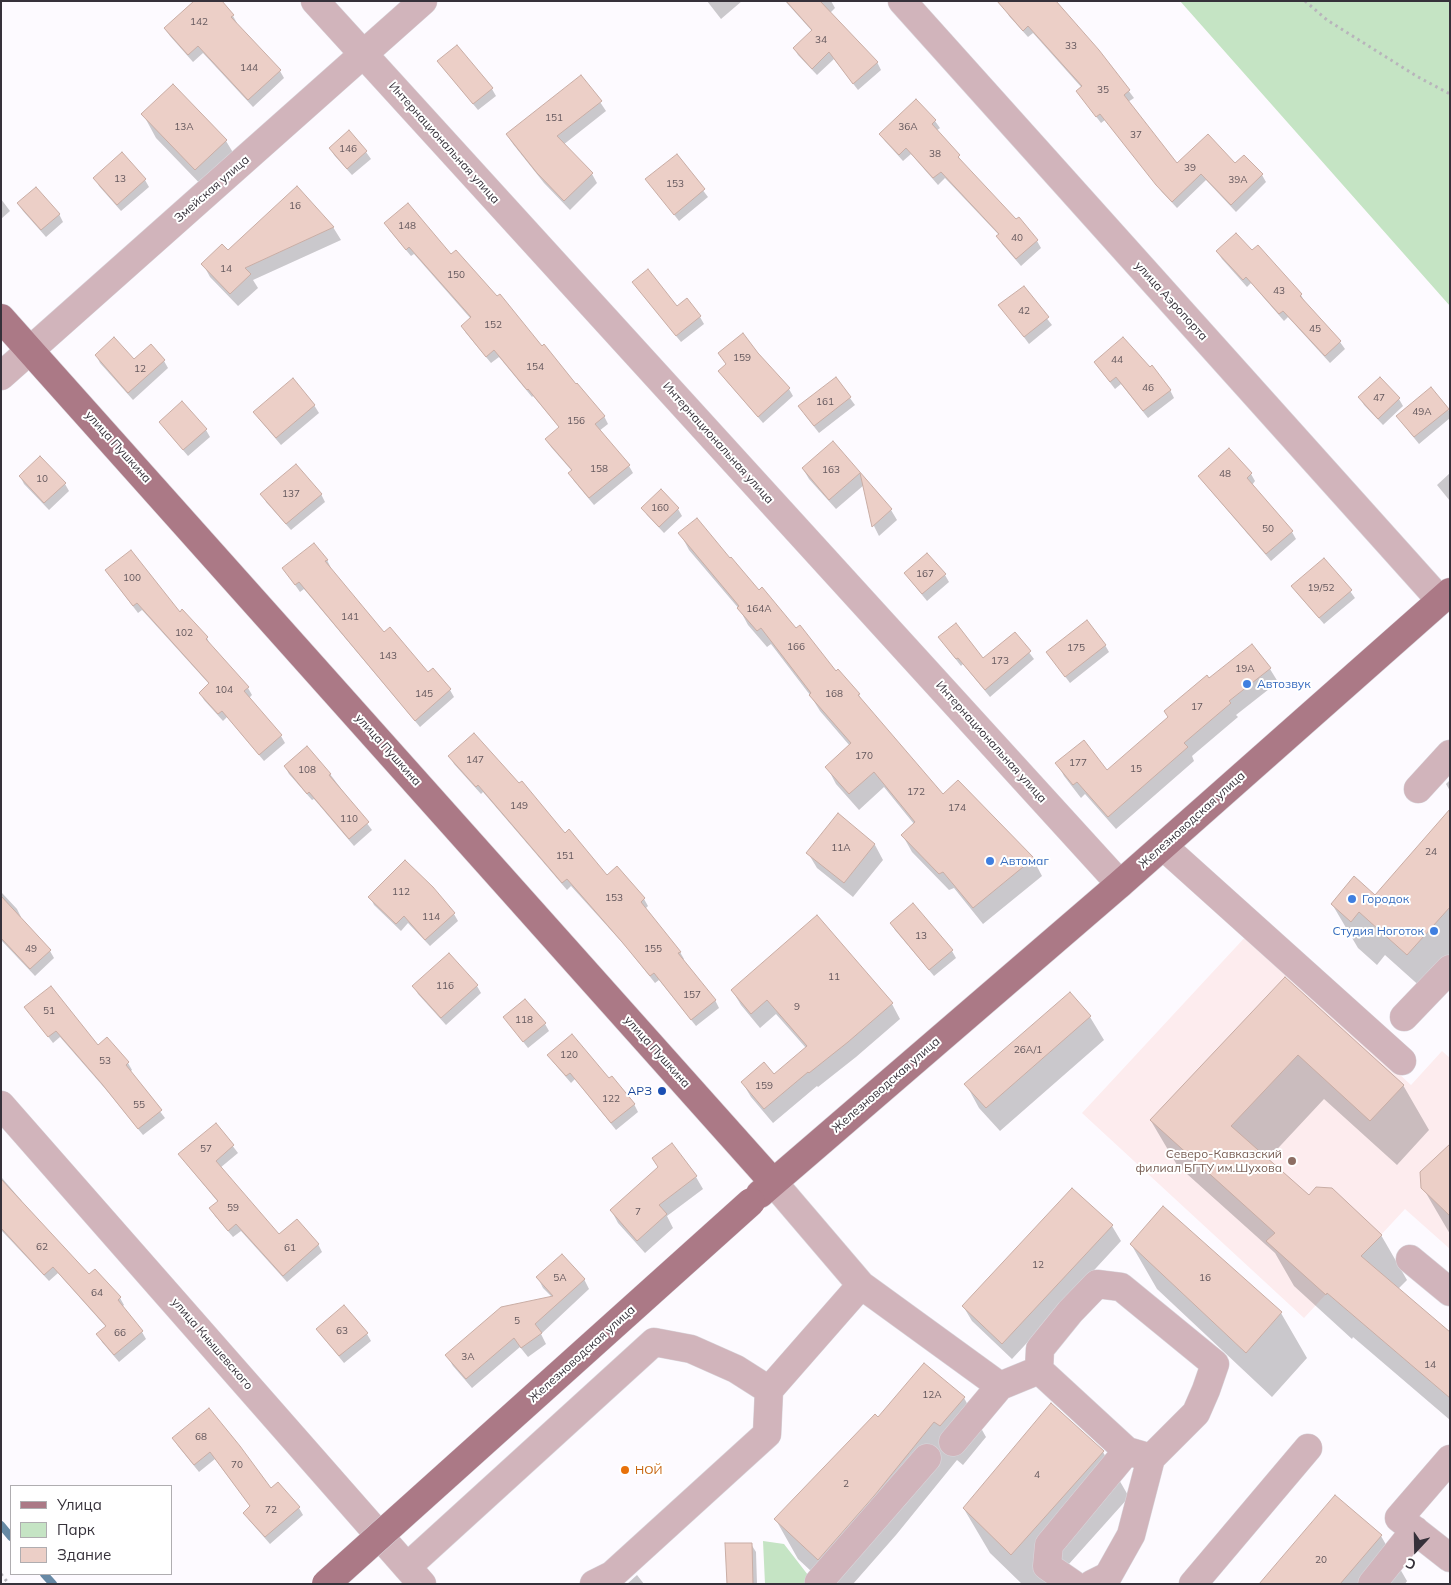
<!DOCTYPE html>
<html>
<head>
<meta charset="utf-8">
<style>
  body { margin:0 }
  #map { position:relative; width:1451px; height:1585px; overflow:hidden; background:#fdfaff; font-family:Mulish,sans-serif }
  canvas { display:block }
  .frame { position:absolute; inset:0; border:2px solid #36313a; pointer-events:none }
  .legend { position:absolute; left:10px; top:1485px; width:162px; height:90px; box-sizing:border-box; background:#fff; border:1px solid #afadb0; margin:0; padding:6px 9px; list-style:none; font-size:15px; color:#36313a }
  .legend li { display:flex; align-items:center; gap:10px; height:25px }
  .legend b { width:25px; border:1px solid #afadb0 }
  .north { position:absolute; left:1391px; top:1525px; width:50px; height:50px; -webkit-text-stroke:4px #fff; paint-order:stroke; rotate:201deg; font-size:14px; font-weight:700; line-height:20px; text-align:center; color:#36313a }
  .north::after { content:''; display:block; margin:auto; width:18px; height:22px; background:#36313a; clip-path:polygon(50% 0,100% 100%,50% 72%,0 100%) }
</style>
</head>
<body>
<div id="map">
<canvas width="1451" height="1585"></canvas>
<div class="frame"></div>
<ul class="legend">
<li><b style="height:6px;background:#ab7986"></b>Улица</li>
<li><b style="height:14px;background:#c5e4c4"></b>Парк</li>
<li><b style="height:14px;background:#eccfc7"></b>Здание</li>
</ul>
<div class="north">С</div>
</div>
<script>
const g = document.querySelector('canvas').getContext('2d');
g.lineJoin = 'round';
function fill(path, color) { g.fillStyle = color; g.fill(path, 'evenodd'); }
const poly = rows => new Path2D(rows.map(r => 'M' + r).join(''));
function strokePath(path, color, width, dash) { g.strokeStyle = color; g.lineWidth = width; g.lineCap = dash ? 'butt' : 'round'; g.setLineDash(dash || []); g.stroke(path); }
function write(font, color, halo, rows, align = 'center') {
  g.font = font + ' Mulish,sans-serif'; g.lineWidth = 4; g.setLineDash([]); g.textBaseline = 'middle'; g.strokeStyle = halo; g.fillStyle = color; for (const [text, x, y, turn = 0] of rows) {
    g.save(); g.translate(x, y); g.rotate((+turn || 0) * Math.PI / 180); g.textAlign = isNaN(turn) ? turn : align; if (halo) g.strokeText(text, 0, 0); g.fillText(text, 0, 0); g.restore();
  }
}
fill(poly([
  [1248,934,1411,1085,1442,1051,1450,1058,1450,1249,1405,1209,1304,1318,1082,1113]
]), '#fdecee');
fill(poly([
  [1180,1,1450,1,1450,306],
  [763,1541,784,1544,808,1575,812,1584,765,1584]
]), '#c5e4c4');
fill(poly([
  [707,1,742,1,721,19],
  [785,1,831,1,835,8,830,13,877,62,881,70,858,90,834,59,817,75,798,55,794,48,812,31],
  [1005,9,1099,51,1134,98,1128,102,1177,165,1235,165,1244,156,1262,175,1266,182,1236,212,1206,180,1177,208,1162,192,1105,120,1101,123,1082,98,1082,88,1033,33,1028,37,1009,16],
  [233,16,237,23,236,24,280,71,284,78,253,107,203,53,193,62,170,36,165,29],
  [443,68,492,89,496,96,478,110],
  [172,85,226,141,240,164,209,193,156,138,143,114],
  [600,102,606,111,563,145,592,174,597,183,570,210,544,183,513,144,507,135],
  [935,121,940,128,936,131,958,156,963,163,1016,221,1019,219,1037,241,1041,248,1021,266,1002,244,998,237,999,235,945,178,938,185,911,154,903,161,885,141,880,134],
  [349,132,366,152,371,159,352,175,334,155,330,148],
  [677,156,708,197,679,221,647,180],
  [95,178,145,180,149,187,121,211,99,186],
  [297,188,333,227,341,240,253,280,258,288,238,306,210,277,203,264,228,251],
  [1,199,10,211,1,219],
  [18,204,59,214,63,222,46,237,23,211],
  [385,223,451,256,542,348,604,416,608,424,599,431,629,466,633,473,594,505,574,481,569,473,572,471,551,447,546,440,560,428,533,396,532,397,499,357,491,363,466,333,462,326,471,319,414,254,411,256,390,231],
  [1217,251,1252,252,1301,295,1305,302,1340,342,1345,349,1330,363,1288,317,1284,321,1251,283,1247,287,1222,259],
  [633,282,677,308,700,317,704,324,681,342,638,289],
  [1023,288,1052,325,1029,344,1000,305],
  [151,346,164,361,168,368,133,400,100,363,96,355,134,361],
  [757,354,789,389,793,396,763,423,724,378,719,371],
  [1095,363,1149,369,1170,390,1174,398,1148,418,1121,384,1115,389],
  [836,379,855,405,819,433,804,414],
  [1360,398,1399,399,1403,406,1383,425,1364,405],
  [182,403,206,430,210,437,188,456,165,429,160,422],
  [314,405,319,413,281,445,259,419,255,412],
  [1448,409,1450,413,1450,418,1419,444,1402,423,1398,416],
  [833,443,891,510,897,520,879,536,874,526,864,485,836,509,809,479,803,469],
  [1229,449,1251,474,1255,481,1252,485,1292,532,1296,539,1271,561,1204,483,1199,476],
  [1450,473,1450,501,1437,485],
  [20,476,65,484,69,491,49,510,24,484],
  [262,494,321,494,325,502,291,530,266,502],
  [643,508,678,509,682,516,664,533,647,515],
  [680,533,758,592,835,673,838,671,859,695,864,704,943,796,958,782,1033,859,1042,876,983,924,954,888,949,890,912,852,903,836,914,824,884,787,859,810,836,784,827,767,850,746,820,711,810,695,771,644,767,647,748,625,740,610,689,550],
  [327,560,331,568,330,569,384,634,428,674,450,690,454,697,420,727,304,589,300,592,283,568],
  [106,571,180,613,207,638,211,646,248,688,252,695,249,698,281,736,285,743,264,761,227,717,223,721,204,700,200,693,210,685,142,610,138,613],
  [905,573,945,575,949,582,927,601,910,580],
  [1293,586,1350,591,1355,598,1324,624,1297,593],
  [1015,634,1034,659,990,697,963,664,961,666,944,644,983,660],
  [1105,645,1109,652,1070,683,1052,659],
  [1252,645,1270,669,1278,682,1236,715,1238,717,1192,756,1194,761,1116,829,1085,794,1081,798,1064,776,1057,763,1107,772,1169,718,1209,679],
  [450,757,565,834,607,877,617,868,644,899,648,906,645,909,680,952,684,959,683,960,715,1000,719,1008,696,1026,659,980,655,983,628,949,571,886,567,890,483,792,481,794,454,764],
  [285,767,330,774,372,830,354,846,314,799,312,800,289,774],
  [1450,780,1450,791,1446,784],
  [1450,811,1450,979,1433,998,1385,955,1377,965,1358,948,1332,904,1375,896],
  [875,845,883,860,853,897,817,868,808,853],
  [1,893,2,893,17,909,21,917,20,918,50,951,54,958,35,976,1,940],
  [370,897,454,914,458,921,430,946,408,923,401,931,374,905],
  [891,923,952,951,956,958,934,976,895,930],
  [449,955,477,986,481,993,446,1025,418,994,414,987],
  [1285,978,1403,1085,1429,1130,1397,1165,1324,1099,1267,1160,1309,1197,1381,1235,1407,1280,1398,1289,1450,1333,1450,1420,1353,1337,1352,1339,1294,1286,1275,1253,1177,1165,1151,1121],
  [732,990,892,1004,900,1019,856,1057,818,1087,817,1086,773,1123,751,1097,742,1082,774,1076,806,1048,776,1014,760,1028,741,1005],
  [1070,994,1090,1017,1104,1040,1000,1131,979,1108,966,1084],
  [26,1007,98,1046,107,1039,128,1063,132,1070,130,1072,165,1118,143,1135,108,1092,60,1037,53,1043],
  [504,1017,545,1024,549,1031,528,1048],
  [549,1055,609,1080,634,1104,638,1112,616,1130,575,1079,571,1083,553,1062],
  [216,1124,238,1153,220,1168,279,1236,318,1244,322,1252,287,1282,241,1231,233,1237,215,1216,211,1209,218,1202,184,1161],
  [1450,1146,1450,1234,1423,1188],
  [696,1177,703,1189,667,1216,673,1228,645,1253,618,1223,611,1210],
  [2,1178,21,1200,24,1206,89,1276,120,1298,124,1305,122,1307,142,1332,146,1339,119,1362,102,1342,98,1334,106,1327,58,1273,49,1281,1,1230],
  [1163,1208,1281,1313,1307,1358,1272,1397,1157,1289,1131,1244],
  [1112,1226,1121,1241,1012,1359,972,1321,963,1306],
  [538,1278,584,1279,589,1289,541,1334,546,1344,528,1357,520,1347,472,1388,453,1366,447,1356,553,1298,543,1288],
  [317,1329,367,1334,371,1341,344,1363,322,1336],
  [964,1398,986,1437,963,1465,957,1460,896,1535,853,1584,825,1584,798,1559,776,1520,878,1419],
  [1051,1404,1103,1452,1129,1497,1051,1584,1022,1584,990,1553,964,1509],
  [208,1410,271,1490,299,1508,303,1515,270,1544,249,1520,245,1513,251,1507,215,1459,199,1472,178,1446,174,1439],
  [1335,1497,1381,1536,1407,1581,1405,1584,1261,1584],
  [751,1544,756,1552,757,1584,728,1584],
  [637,1575,644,1584,627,1584]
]), '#0003');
strokePath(poly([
  [1,1525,11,1537],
  [44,1574,53,1584]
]), '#6789a5', 8);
const building = poly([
  [194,1,222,1,234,15,231,17,281,70,248,100,198,46,188,55,164,28,194,1],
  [786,1,820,1,878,62,853,84,829,52,812,69,793,48,812,30,786,1],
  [997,1,1056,1,1099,50,1130,90,1124,95,1177,163,1208,134,1235,163,1244,155,1263,174,1231,205,1201,174,1172,202,1156,185,1100,114,1096,117,1076,91,1082,86,1028,26,1023,31,997,1],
  [457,45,493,88,473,104,437,61,457,45],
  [581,75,602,101,557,136,593,173,564,201,537,173,506,134,581,75],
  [173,84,227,140,195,170,141,114,173,84],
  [916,99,936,120,932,124,960,155,958,157,1016,219,1019,217,1038,240,1016,259,996,236,999,234,941,172,933,178,906,148,899,155,879,134,916,99],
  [349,130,367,151,347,169,329,148,349,130],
  [122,152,146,179,117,205,93,178,122,152],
  [677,154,705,189,674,215,645,179,677,154],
  [297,186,334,227,245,268,251,274,230,294,201,264,222,244,228,250,297,186],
  [36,187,60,214,41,230,17,203,36,187],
  [408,203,451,254,456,250,497,296,500,294,542,346,544,344,576,384,577,383,605,416,595,424,630,465,589,498,568,473,572,470,545,439,559,427,528,389,527,390,494,350,486,357,461,326,471,317,409,247,406,250,384,223,408,203],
  [1236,233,1252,250,1258,245,1302,294,1300,296,1341,341,1325,356,1283,311,1279,314,1246,277,1243,280,1216,251,1236,233],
  [648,269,677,306,687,298,701,316,676,336,632,282,648,269],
  [1024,286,1049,317,1024,337,998,305,1024,286],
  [743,333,758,353,790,388,758,417,718,371,726,364,718,353,743,333],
  [114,337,134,359,151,344,165,360,128,393,95,355,114,337],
  [1123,337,1150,367,1152,365,1171,390,1143,411,1116,377,1110,382,1094,362,1123,337],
  [836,377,851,397,814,426,798,406,836,377],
  [1380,377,1400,398,1378,419,1358,397,1380,377],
  [293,378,315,405,276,438,253,412,293,378],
  [1431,387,1449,409,1414,437,1396,416,1431,387],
  [182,401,207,429,183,450,159,422,182,401],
  [833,441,892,509,872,527,860,473,829,500,802,468,833,441],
  [1229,448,1252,473,1247,478,1293,531,1266,554,1198,476,1229,448],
  [40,456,66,483,44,503,19,476,40,456],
  [296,464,322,494,286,524,260,494,296,464],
  [661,489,679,508,659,527,641,508,661,489],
  [697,518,730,558,731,557,759,590,762,587,796,628,800,625,836,671,838,669,860,694,858,695,943,794,958,780,1034,858,973,908,943,872,939,874,901,835,915,822,874,772,849,794,825,767,851,743,809,695,811,693,761,628,757,631,737,608,739,606,678,533,697,518],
  [314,543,328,560,325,561,384,632,390,627,428,672,433,668,451,689,415,721,299,582,295,585,282,568,314,543],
  [131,550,180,612,182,609,208,637,206,639,249,687,244,691,282,735,259,755,222,711,218,714,199,693,209,683,137,603,133,606,105,570,131,550],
  [927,553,946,574,922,594,904,573,927,553],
  [1324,558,1352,590,1319,618,1291,586,1324,558],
  [1087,620,1106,645,1065,677,1046,652,1087,620],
  [956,623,983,658,1015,632,1031,651,985,690,958,658,956,659,938,637,956,623],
  [1252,644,1271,668,1229,701,1231,703,1184,743,1188,747,1108,817,1077,782,1073,785,1055,763,1084,740,1107,770,1168,717,1164,711,1207,675,1209,678,1252,644],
  [474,733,519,783,522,781,565,833,569,829,607,875,617,866,645,898,641,902,681,952,678,953,716,1000,691,1020,654,973,650,976,622,942,567,879,562,883,478,785,476,787,448,756,474,733],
  [307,746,331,774,329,775,369,822,349,839,309,792,307,794,284,766,307,746],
  [1450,809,1450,907,1407,955,1359,912,1351,922,1331,904,1354,876,1375,895,1450,809],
  [838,813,875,844,844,883,806,853,838,813],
  [405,860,433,887,455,913,425,940,404,916,396,924,368,897,405,860],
  [1,896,51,950,30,969,1,938,1,896],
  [913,903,953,950,929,970,890,923,913,903],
  [817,915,893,1003,848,1042,809,1073,808,1072,764,1109,741,1082,764,1062,774,1074,807,1046,767,1000,751,1014,731,990,817,915],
  [449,953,478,985,441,1018,412,986,449,953],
  [1285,977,1404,1085,1370,1121,1298,1055,1231,1126,1309,1195,1316,1187,1332,1188,1382,1235,1361,1256,1450,1332,1450,1398,1327,1293,1326,1295,1266,1241,1275,1233,1150,1120,1285,977],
  [51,986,98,1045,107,1037,129,1062,126,1065,162,1110,138,1129,102,1084,56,1031,48,1037,24,1007,51,986],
  [1070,992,1091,1016,986,1108,964,1084,1070,992],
  [525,999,546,1023,523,1042,503,1017,525,999],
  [572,1034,609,1078,612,1076,635,1104,611,1123,570,1073,566,1076,547,1055,572,1034],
  [216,1123,234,1145,216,1161,279,1234,297,1219,319,1244,283,1276,236,1224,228,1231,209,1208,218,1201,178,1154,216,1123],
  [672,1143,697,1176,659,1205,667,1214,637,1241,610,1210,658,1167,652,1158,672,1143],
  [1450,1144,1450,1216,1421,1188,1420,1172,1450,1144],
  [1,1179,89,1274,95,1269,121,1297,118,1300,143,1331,114,1355,96,1334,106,1326,53,1267,44,1275,1,1228,1,1179],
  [1072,1188,1113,1225,1002,1344,962,1306,1072,1188],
  [1163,1206,1282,1312,1246,1353,1130,1244,1163,1206],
  [562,1254,585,1279,535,1324,542,1333,521,1348,514,1338,466,1379,445,1355,501,1307,553,1296,536,1277,562,1254],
  [344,1305,368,1333,339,1356,316,1329,344,1305],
  [924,1363,965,1397,940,1426,934,1422,874,1496,818,1560,774,1519,875,1414,878,1417,924,1363],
  [1051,1403,1104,1451,1011,1555,963,1508,1051,1403],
  [209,1408,240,1446,271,1488,278,1482,300,1507,265,1537,243,1513,250,1506,210,1452,194,1465,172,1438,209,1408],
  [1335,1495,1382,1535,1340,1584,1259,1584,1335,1495],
  [725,1543,752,1543,753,1584,727,1584,725,1543]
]);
fill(building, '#eccfc7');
strokePath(building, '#c9ada5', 1);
const minor = poly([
  [315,1,1120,884],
  [902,1,1440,600],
  [1,376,423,1],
  [1418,789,1450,754],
  [1163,846,1402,1061],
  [1404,1017,1450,969],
  [1,1105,422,1584],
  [773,1182,861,1285,1000,1386],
  [1410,1259,1450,1292],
  [1097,1284,1121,1287,1215,1364,1206,1390,1196,1413,1151,1458,1127,1451,1039,1370,1040,1349,1070,1312,1097,1284],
  [953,1442,1000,1386,1039,1370],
  [1450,1459,1399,1518,1450,1558],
  [407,1567,654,1342,691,1349,736,1369,769,1390],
  [594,1584,612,1575,767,1434,769,1390,861,1285],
  [820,1584,819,1582,927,1458],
  [1073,1584,1047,1566,1049,1545,1127,1451],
  [1092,1584,1108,1576,1131,1535,1151,1458],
  [1193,1584,1308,1448],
  [1372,1584,1415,1530]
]);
const major = poly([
  [1,318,773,1182],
  [760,1194,1120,884,1450,592]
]);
strokePath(minor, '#d9d6dc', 29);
strokePath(major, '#d9d6dc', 29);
strokePath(poly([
  [1305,1,1327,20,1418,77,1450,94],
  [1,1574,9,1584]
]), '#b8b4bb', 3, [2.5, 4]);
strokePath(minor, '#d1b4bb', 28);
strokePath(major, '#ab7986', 28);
const majorBridge = poly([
  [326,1584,751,1202]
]);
strokePath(majorBridge, '#d9d6dc', 29, []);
strokePath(majorBridge, '#ab7986', 28);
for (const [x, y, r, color] of [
  [1247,684,5,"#3f7fe0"],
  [990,861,5,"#3f7fe0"],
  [1352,899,5,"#3f7fe0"],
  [1434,931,5,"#3f7fe0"],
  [662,1091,5,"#1a4fb4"],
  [1292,1161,5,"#8d6e63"],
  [625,1470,5,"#e8710a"]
]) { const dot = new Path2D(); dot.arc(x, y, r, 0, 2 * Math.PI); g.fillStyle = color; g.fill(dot); strokePath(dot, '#fff', 2); }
write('10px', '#64585d', null, [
  ["142",199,22],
  ["34",821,40],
  ["33",1071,46],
  ["144",249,68],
  ["35",1103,90],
  ["151",554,118],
  ["13А",184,127],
  ["36А",908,127],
  ["37",1136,135],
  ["146",348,149],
  ["38",935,154],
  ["39",1190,168],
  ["13",120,179],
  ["39А",1238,180],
  ["153",675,184],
  ["16",295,206],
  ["148",407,226],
  ["40",1017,238],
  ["14",226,269],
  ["150",456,275],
  ["43",1279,291],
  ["42",1024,311],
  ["152",493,325],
  ["45",1315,329],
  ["159",742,358],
  ["44",1117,360],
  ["154",535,367],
  ["12",140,369],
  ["46",1148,388],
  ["47",1379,398],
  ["161",825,402],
  ["49А",1422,412],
  ["156",576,421],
  ["158",599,469],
  ["163",831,470],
  ["48",1225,474],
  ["10",42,479],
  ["137",291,494],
  ["160",660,508],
  ["50",1268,529],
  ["167",925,574],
  ["100",132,578],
  ["19/52",1321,588],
  ["164А",759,609],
  ["141",350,617],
  ["102",184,633],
  ["166",796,647],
  ["175",1076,648],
  ["143",388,656],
  ["173",1000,661],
  ["19А",1245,669],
  ["104",224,690],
  ["145",424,694],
  ["168",834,694],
  ["17",1197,707],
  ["170",864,756],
  ["147",475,760],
  ["177",1078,763],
  ["15",1136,769],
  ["108",307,770],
  ["172",916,792],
  ["149",519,806],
  ["174",957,808],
  ["110",349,819],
  ["11А",841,848],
  ["24",1431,852],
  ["151",565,856],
  ["112",401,892],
  ["153",614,898],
  ["114",431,917],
  ["13",921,936],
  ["49",31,949],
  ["155",653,949],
  ["11",834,977],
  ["116",445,986],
  ["157",692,995],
  ["9",797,1007],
  ["51",49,1011],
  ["118",524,1020],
  ["26А/1",1028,1050],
  ["120",569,1055],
  ["53",105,1061],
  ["159",764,1086],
  ["122",611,1099],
  ["55",139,1105],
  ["57",206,1149],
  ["59",233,1208],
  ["7",638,1212],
  ["62",42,1247],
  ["61",290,1248],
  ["12",1038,1265],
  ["5А",560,1278],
  ["16",1205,1278],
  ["64",97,1293],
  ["5",517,1321],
  ["63",342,1331],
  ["66",120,1333],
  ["3А",468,1357],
  ["14",1430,1365],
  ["12А",932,1395],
  ["68",201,1437],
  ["70",237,1465],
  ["4",1037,1475],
  ["2",846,1484],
  ["72",271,1510],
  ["20",1321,1560]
]);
write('12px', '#36313a', '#fff', [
  ["Интернациональная улица",444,143,48],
  ["Змейская улица",212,189,-41],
  ["улица Аэропорта",1171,301,48],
  ["Интернациональная улица",718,443,48],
  ["улица Пушкина",118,447,48],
  ["Интернациональная улица",991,742,48],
  ["улица Пушкина",388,750,48],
  ["Железноводская улица",1192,820,-42],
  ["улица Пушкина",657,1052,48],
  ["Железноводская улица",886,1085,-41],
  ["улица Кнышевского",212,1344,49],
  ["Железноводская улица",582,1354,-42]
]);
write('12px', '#366cbe', '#fff', [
  ["Автозвук",1257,684],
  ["Автомаг",1000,861],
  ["Городок",1362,899],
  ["Студия Ноготок",1424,931,"right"]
], 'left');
write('12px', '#164399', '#fff', [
  ["АРЗ",652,1091]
], 'right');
write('12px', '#785e54', '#fff', [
  ["Северо-Кавказский",1282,1154],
  ["филиал БГТУ им.Шухова",1282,1168]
], 'right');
write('12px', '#c56008', '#fff', [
  ["НОЙ",635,1470]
], 'left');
</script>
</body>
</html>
